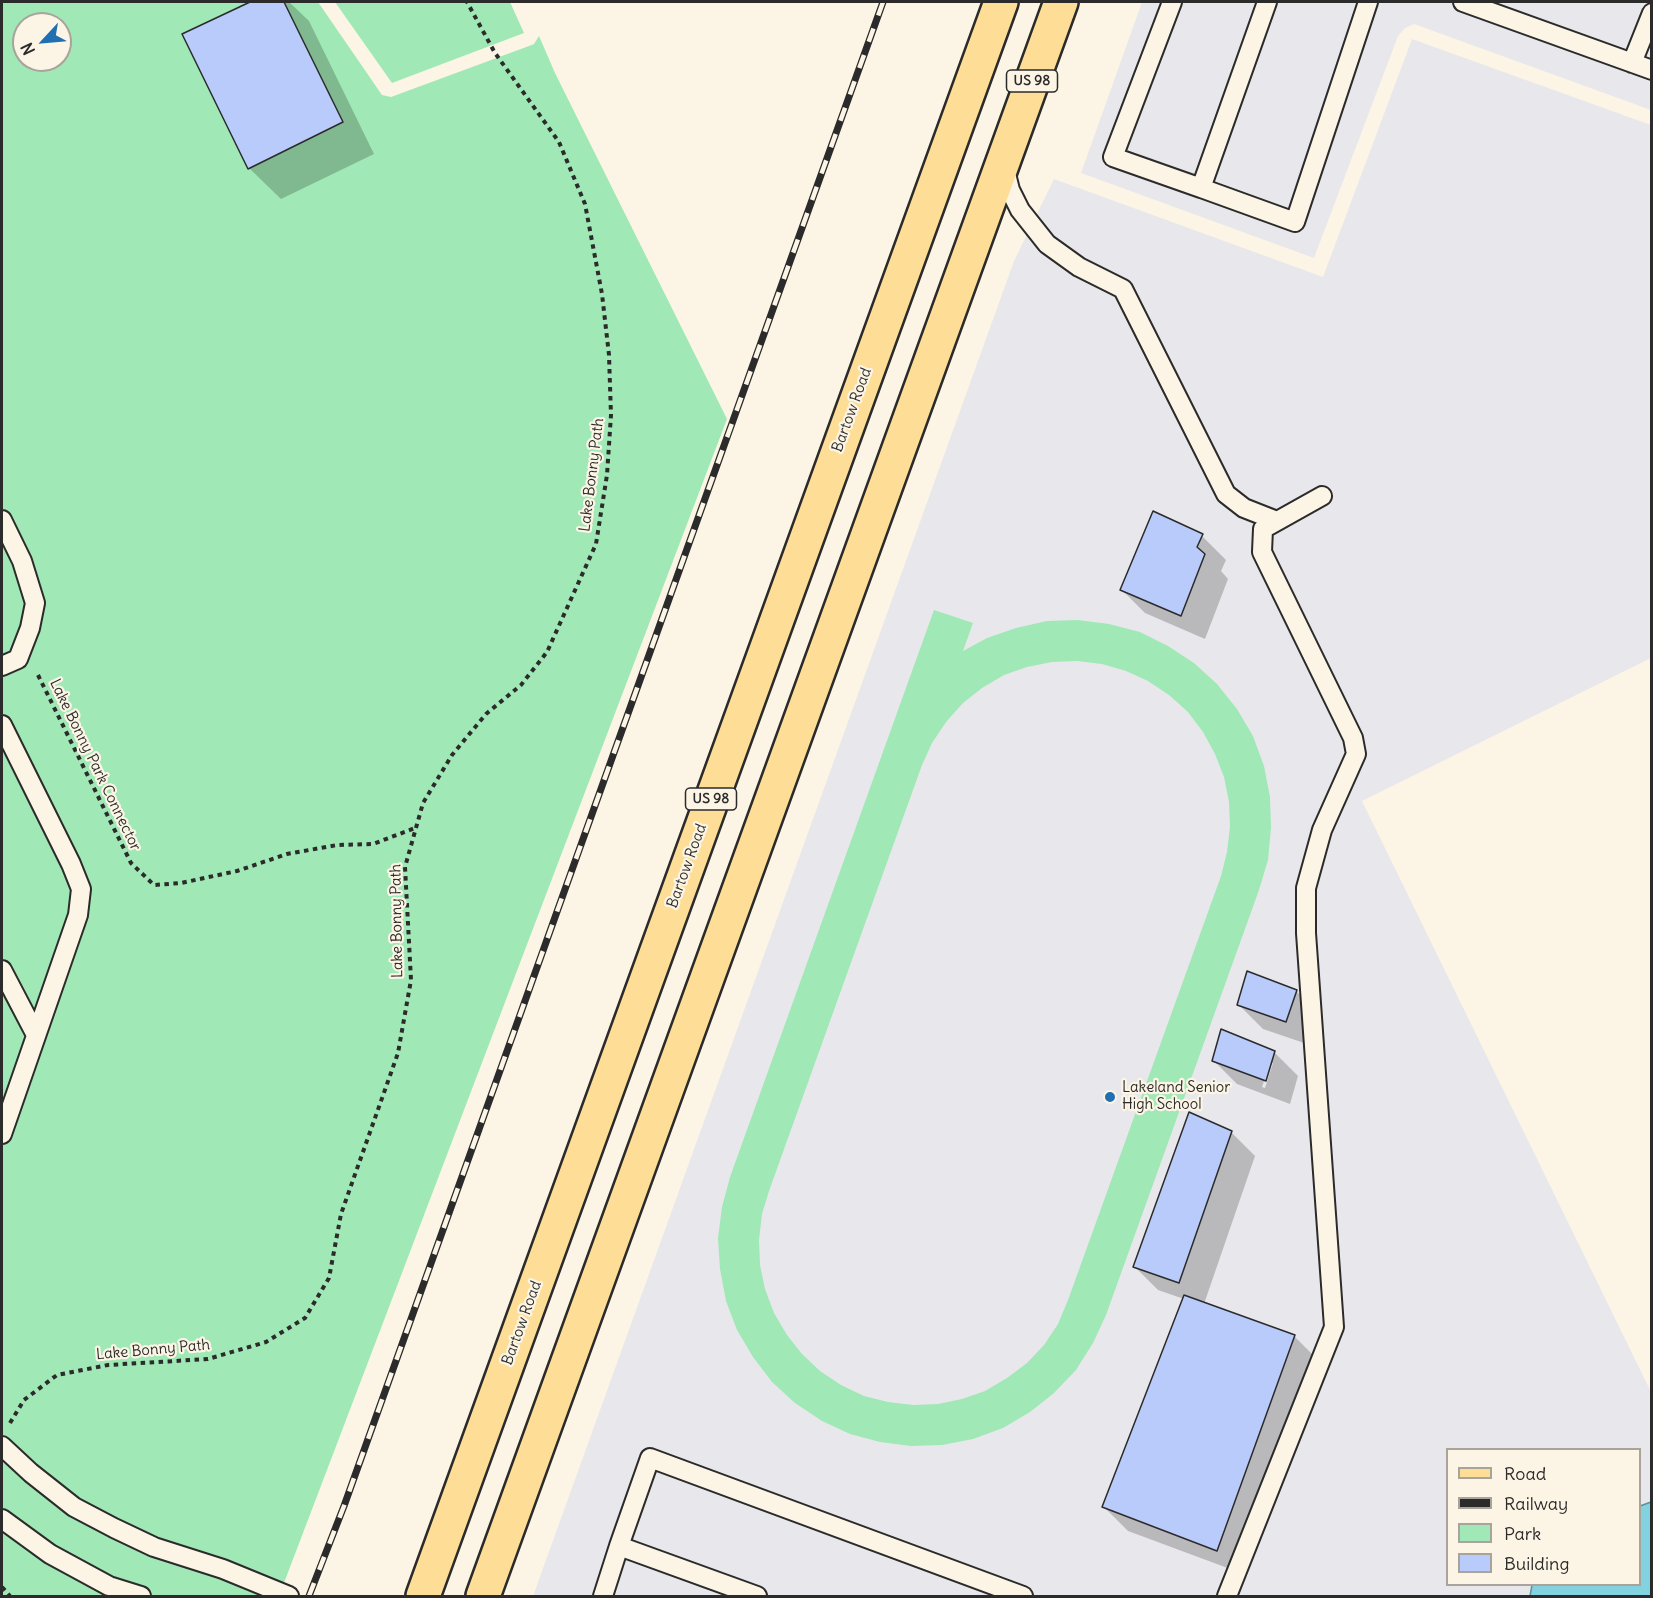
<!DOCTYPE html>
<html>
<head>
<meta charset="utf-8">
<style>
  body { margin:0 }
  #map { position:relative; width:1653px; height:1598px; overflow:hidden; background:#fcf5e5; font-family:Delius,sans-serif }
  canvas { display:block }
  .frame { position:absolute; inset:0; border:3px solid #2b2b2b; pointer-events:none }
  .legend { position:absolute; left:1446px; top:1448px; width:195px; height:138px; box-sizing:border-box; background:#fcf5e5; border:2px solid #a8a49b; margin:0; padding:8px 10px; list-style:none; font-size:18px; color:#2b2b2b }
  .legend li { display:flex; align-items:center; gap:12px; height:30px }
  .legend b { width:30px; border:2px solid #a8a49b }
  .north { position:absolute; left:12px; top:12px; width:60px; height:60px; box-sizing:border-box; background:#fcf5e5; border:2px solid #a8a49b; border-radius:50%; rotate:244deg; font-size:16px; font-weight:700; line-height:24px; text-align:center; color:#2b2b2b }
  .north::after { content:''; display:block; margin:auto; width:21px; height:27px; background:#1f6fb2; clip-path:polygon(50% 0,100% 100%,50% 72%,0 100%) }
</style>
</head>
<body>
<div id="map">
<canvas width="1653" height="1598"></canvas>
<div class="frame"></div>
<ul class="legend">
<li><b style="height:8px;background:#fedd96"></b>Road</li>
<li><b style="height:8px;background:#2b2b2b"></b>Railway</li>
<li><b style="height:16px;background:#a0e8b5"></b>Park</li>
<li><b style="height:16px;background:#b8cbfb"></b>Building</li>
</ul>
<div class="north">N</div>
</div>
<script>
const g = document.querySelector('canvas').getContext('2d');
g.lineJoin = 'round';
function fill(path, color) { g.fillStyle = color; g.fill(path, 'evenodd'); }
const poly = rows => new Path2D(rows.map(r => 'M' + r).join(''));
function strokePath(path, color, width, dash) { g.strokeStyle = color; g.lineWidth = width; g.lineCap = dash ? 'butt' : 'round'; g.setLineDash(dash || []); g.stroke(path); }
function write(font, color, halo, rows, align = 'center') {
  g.font = font + ' Delius,sans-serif'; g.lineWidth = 4.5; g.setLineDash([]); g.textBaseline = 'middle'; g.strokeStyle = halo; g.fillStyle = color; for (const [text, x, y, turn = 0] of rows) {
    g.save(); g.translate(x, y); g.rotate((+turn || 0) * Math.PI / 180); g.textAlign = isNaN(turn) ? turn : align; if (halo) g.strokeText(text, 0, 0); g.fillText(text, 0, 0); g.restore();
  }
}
fill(poly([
  [1142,2,1651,2,1651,110,1414,24,1405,28,1398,36,1314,258,1081,173],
  [1412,39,1651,125,1651,658,1362,801,1651,1392,1651,1596,533,1596,1014,261,1054,179,1323,277],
  [1448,1450,1640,1450,1640,1584,1448,1584]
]), '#e8e8ec');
fill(poly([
  [2,2,318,2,382,95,391,97,529,46,534,44,539,36,555,73,727,419,279,1596,2,1596],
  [24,24,60,24,60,60,24,60],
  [335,2,510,2,524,33,392,83],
  [934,610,973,623,963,651,987,638,1016,628,1047,621,1078,620,1109,624,1140,632,1168,646,1194,663,1217,684,1237,709,1253,736,1264,766,1270,797,1271,828,1268,860,1259,890,1106,1315,1093,1343,1076,1370,1054,1393,1030,1412,1003,1428,973,1439,942,1445,911,1446,880,1442,850,1434,822,1421,795,1403,772,1382,753,1357,737,1330,726,1301,720,1269,718,1238,722,1207,730,1177],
  [1077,661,1102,664,1126,671,1148,681,1169,695,1188,712,1203,732,1215,754,1224,777,1229,802,1230,827,1227,852,1221,876,1068,1300,1058,1324,1044,1345,1027,1363,1007,1378,985,1391,962,1399,938,1404,913,1405,888,1402,864,1396,841,1385,820,1371,802,1354,787,1335,774,1313,765,1289,760,1265,759,1240,762,1214,769,1191,922,765,932,743,946,722,963,703,982,688,1004,675,1027,667,1052,662]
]), '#a0e8b5');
const water = poly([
  [1651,1502,1651,1596,1530,1596,1532,1585,1640,1584,1640,1506,1651,1502]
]);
fill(water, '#83d2e0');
strokePath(water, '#608f98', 1.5);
fill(poly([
  [253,2,289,2,309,21,374,154,281,199,249,168,184,35],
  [1202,536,1226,560,1221,571,1228,579,1205,639,1145,613,1121,589],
  [1296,991,1320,1015,1310,1045,1263,1029,1239,1005],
  [1274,1052,1298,1076,1290,1104,1237,1084,1213,1060],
  [1270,1063,1273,1063,1265,1088,1262,1087],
  [1231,1132,1255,1156,1204,1304,1294,1336,1318,1360,1241,1573,1128,1531,1104,1507,1184,1299,1158,1290,1134,1266]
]), '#0003');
const building = poly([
  [250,2,284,2,343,122,248,169,182,34,250,2],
  [1153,511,1203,534,1197,547,1205,554,1181,616,1120,590,1153,511],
  [1247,971,1297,990,1286,1022,1237,1005,1247,971],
  [1221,1029,1275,1051,1266,1081,1212,1061,1221,1029],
  [1189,1112,1232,1131,1179,1283,1133,1267,1189,1112],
  [1184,1295,1295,1335,1217,1551,1102,1507,1184,1295]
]);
fill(building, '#b8cbfb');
strokePath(building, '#2b2b2b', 1.5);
const service = poly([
  [1172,2,1113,157,1201,188],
  [1267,2,1201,188,1295,222,1368,2],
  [1463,2,1652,70],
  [1632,63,1652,13],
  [1004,166,1010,190,1020,210,1047,244,1079,267,1123,289,1226,494,1244,508,1277,521],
  [2,520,22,561,35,603,30,628,18,659,2,666],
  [2,725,71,864,81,889,78,915,2,1134],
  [2,970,36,1035],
  [2,1446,31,1473,74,1507,114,1528,154,1547,223,1569,289,1596],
  [2,1519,50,1554,109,1586,141,1596],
  [619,1546,650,1458,1023,1596],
  [603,1596,619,1546,757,1596],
  [1227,1596,1334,1327,1306,933,1306,888,1322,830,1356,754,1353,738,1262,552,1263,529,1322,496]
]);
const primary = poly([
  [423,1596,1001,2],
  [483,1596,1061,2]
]);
strokePath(service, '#2b2b2b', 22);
strokePath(primary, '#2b2b2b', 38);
strokePath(poly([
  [38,675,131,863,154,885,181,883,237,871,287,854,337,845,373,844,415,828],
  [10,1423,24,1400,57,1375,108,1365,208,1359,266,1342,305,1318,329,1278,341,1214,398,1053,411,980,405,867,423,803,452,755,486,714,521,685,547,652,596,544,607,475,611,415,609,355,602,294,585,204,559,142,495,53,467,2],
  [2,1587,10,1596]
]), '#2b2b2b', 4, [4.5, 4.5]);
strokePath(service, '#fcf5e5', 18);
strokePath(primary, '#fedd96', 33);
const rail = poly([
  [309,1596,344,1506,883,2]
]);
strokePath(rail, '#2b2b2b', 7);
strokePath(rail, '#fcf5e5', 4.5, [14]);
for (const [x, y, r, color] of [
  [1110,1097,6,"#1f6fb2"]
]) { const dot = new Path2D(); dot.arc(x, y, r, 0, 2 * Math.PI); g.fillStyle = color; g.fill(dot); strokePath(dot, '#fcf5e5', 2); }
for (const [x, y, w] of [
  [1032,81,51],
  [711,799,51]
]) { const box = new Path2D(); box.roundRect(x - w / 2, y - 11, w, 22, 4.5); g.fillStyle = '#fcf5e5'; g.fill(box); strokePath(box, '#2b2b2b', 1.5); }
write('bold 14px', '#2b2b2b', null, [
  ["US 98",1032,81],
  ["US 98",711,799]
]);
write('15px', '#2b2b2b', '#fcf5e5', [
  ["Bartow Road",852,410,-70],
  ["Lake Bonny Path",592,475,-83],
  ["Lake Bonny Park Connector",95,765,64],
  ["Bartow Road",687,866,-70],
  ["Lake Bonny Path",397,921,-91],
  ["Bartow Road",522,1323,-70],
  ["Lake Bonny Path",153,1350,-5]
]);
write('15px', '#2b2b2b', '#fcf5e5', [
  ["Lakeland Senior",1122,1088],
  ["High School",1122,1105]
], 'left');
</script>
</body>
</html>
